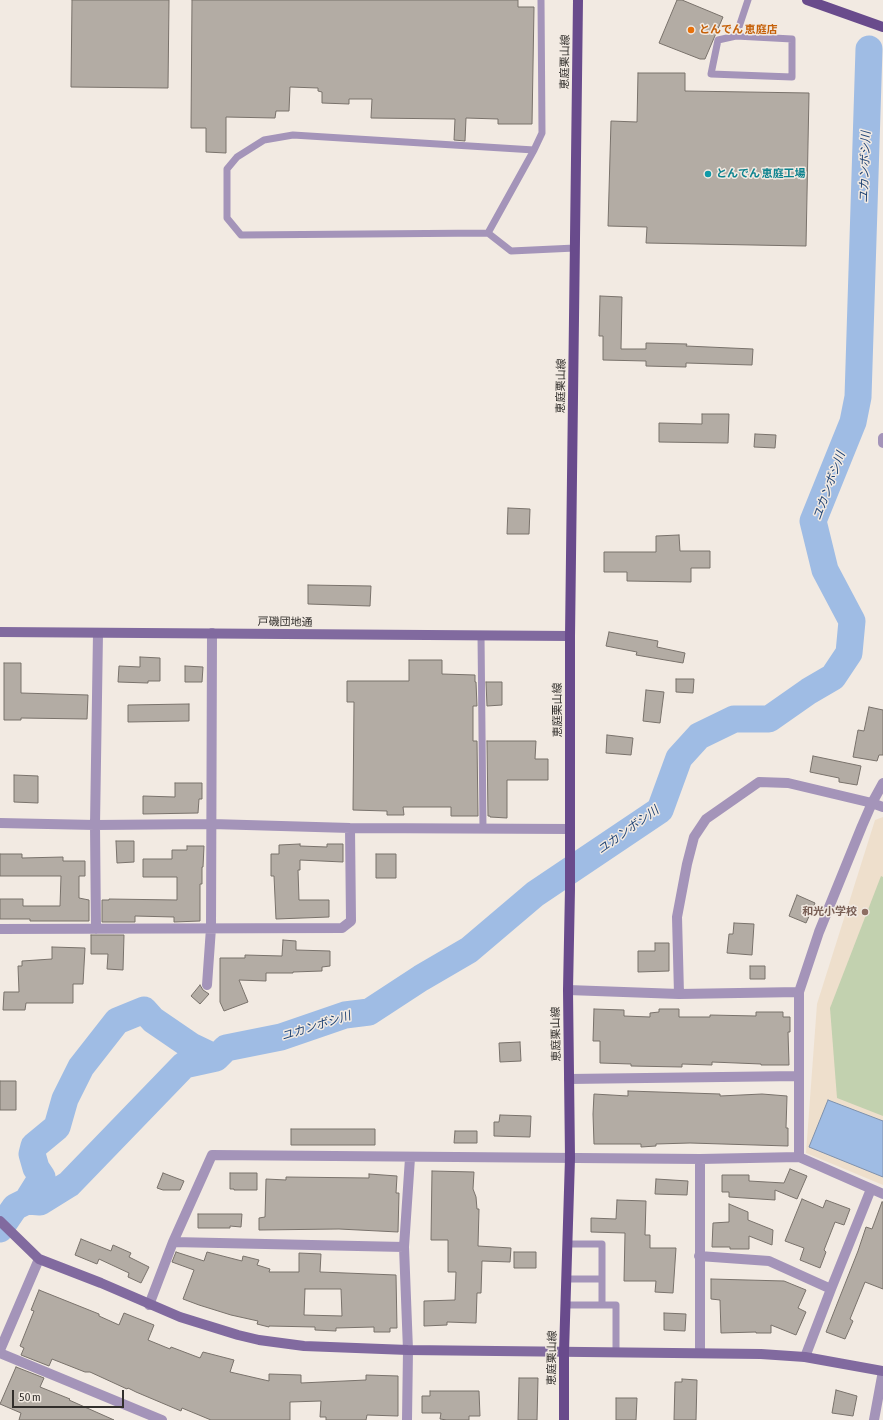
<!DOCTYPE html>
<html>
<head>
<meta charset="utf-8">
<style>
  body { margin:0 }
  #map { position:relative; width:883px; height:1420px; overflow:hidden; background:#f2eae2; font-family:"Asap Condensed",sans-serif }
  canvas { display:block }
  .scale { position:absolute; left:12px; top:1390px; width:112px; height:18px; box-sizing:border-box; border:2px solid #312e2b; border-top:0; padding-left:5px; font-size:12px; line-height:14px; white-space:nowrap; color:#312e2b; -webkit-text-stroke:3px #f2eae2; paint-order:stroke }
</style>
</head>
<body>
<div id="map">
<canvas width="883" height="1420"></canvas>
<div class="scale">50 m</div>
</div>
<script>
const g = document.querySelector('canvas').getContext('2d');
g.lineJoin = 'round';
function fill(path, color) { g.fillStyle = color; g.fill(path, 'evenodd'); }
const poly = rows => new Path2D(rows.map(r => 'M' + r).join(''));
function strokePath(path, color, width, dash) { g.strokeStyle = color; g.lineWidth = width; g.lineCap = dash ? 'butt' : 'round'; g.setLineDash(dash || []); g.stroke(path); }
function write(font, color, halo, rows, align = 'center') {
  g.font = font + ' "Asap Condensed","Noto Sans JP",sans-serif'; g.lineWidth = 3; g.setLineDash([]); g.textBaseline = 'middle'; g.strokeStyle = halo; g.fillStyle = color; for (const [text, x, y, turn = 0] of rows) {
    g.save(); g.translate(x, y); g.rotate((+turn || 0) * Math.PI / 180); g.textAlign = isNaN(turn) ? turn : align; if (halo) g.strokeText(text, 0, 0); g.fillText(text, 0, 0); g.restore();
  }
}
fill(poly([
  [883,817,883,1185,806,1153,817,1004,875,820]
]), '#eedfcc');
fill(poly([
  [881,876,883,877,883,1116,837,1098,830,1008]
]), '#c2d1af');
const water = poly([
  [828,1100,883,1121,883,1177,809,1147,828,1100]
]);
fill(water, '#9fbce4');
strokePath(water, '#7e91ac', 1);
strokePath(poly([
  [27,1201,40,1202,69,1184,184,1065,216,1058],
  [0,1229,15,1207,27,1201,42,1177,36,1168,32,1154,34,1146,57,1127,65,1099,81,1067,117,1021,144,1010,153,1020,191,1046,216,1058,226,1048,281,1037,345,1015,369,1012,421,978,469,950,535,894,660,810,679,758,699,736,734,719,769,719,809,691,833,677,849,653,852,621,825,570,813,521,853,422,858,397,869,49]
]), '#9fbce4', 27);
const building = poly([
  [72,0,169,0,168,88,71,87,72,0],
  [192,0,518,0,518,7,534,7,532,124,498,124,498,119,466,118,465,141,454,140,455,119,371,118,372,99,349,99,349,104,322,103,322,92,318,91,318,88,290,87,289,111,276,111,275,118,226,117,226,153,206,152,206,128,191,128,192,0],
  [677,0,682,0,723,17,705,59,700,59,659,43,677,0],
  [638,73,685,73,685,91,809,93,806,246,646,243,647,227,608,226,611,121,637,122,638,73],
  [600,296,622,297,621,349,646,349,646,343,687,344,686,346,753,349,752,365,686,363,686,367,646,366,646,361,603,360,603,336,599,336,600,296],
  [702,414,729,414,728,443,659,442,659,423,702,424,702,414],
  [755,434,776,435,775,448,754,447,755,434],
  [508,508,530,509,529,534,507,534,508,508],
  [679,535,680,551,710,551,710,568,691,568,691,582,627,581,627,572,604,572,604,552,656,552,656,536,679,535],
  [308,585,371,586,370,606,308,604,308,585],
  [609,632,658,641,657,647,685,653,683,663,636,655,637,652,606,646,609,632],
  [140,657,160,658,160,681,148,681,148,683,118,682,119,666,140,667,140,657],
  [409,660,442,660,442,674,475,675,475,682,476,682,477,706,473,706,473,741,477,741,478,816,451,816,451,807,403,807,404,815,387,815,387,811,353,810,354,702,347,702,347,681,409,681,409,660],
  [4,663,21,663,21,693,88,695,87,719,21,718,21,720,4,720,4,663],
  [185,666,203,667,202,682,185,682,185,666],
  [676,679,694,679,693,693,676,692,676,679],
  [486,682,502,682,502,705,487,706,486,682],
  [646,690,664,692,660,723,643,721,646,690],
  [189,704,189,721,128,722,128,705,189,704],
  [869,707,883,710,883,755,879,755,877,761,853,757,858,730,864,731,869,707],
  [607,735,633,738,631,755,606,753,607,735],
  [487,741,536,741,535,759,548,759,548,780,507,780,507,818,490,817,490,816,488,816,487,741],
  [813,756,861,766,857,785,839,782,839,778,810,772,813,756],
  [14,775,38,776,38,803,14,802,14,775],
  [175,783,202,783,202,799,199,799,198,813,143,814,143,796,175,797,175,783],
  [116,841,134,841,134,862,117,863,116,841],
  [300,844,300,846,327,847,327,844,343,844,343,862,300,860,300,870,298,870,299,900,329,900,329,917,276,919,274,876,271,876,271,854,279,854,279,845,300,844],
  [187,846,204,846,203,867,202,867,202,884,200,884,200,921,174,922,174,917,135,916,135,922,102,922,102,900,109,900,109,899,177,900,177,877,143,877,143,859,172,859,172,850,187,850,187,846],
  [0,854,22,854,22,858,63,857,63,861,85,861,85,876,79,876,79,898,89,900,89,921,30,921,30,919,0,919,0,899,23,899,23,906,60,906,61,876,0,876,0,854],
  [376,854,396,854,396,878,376,878,376,854],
  [797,895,815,903,806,923,789,916,797,895],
  [734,923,754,924,752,955,727,953,729,934,733,934,734,923],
  [91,935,124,935,123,970,107,969,108,954,91,954,91,935],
  [283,940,296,941,296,950,330,951,330,966,322,967,322,971,293,972,293,973,266,973,266,981,239,980,248,1002,224,1011,220,1002,220,958,245,958,245,955,282,956,283,940],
  [655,943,669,943,669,971,638,972,638,951,655,951,655,943],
  [52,947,85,948,83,984,73,984,73,1003,26,1003,25,1010,3,1010,4,992,19,992,18,966,22,966,22,961,52,959,52,947],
  [750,966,765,966,765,979,750,979,750,966],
  [200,985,203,990,209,994,200,1004,191,996,200,985],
  [594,1009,624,1010,624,1016,650,1017,650,1013,659,1012,659,1009,679,1009,679,1017,710,1017,710,1015,756,1016,756,1012,783,1012,783,1017,790,1017,790,1032,788,1032,789,1065,761,1065,761,1064,712,1062,712,1065,682,1064,682,1067,631,1066,631,1064,600,1063,600,1041,593,1041,594,1009],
  [520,1042,521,1061,500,1062,499,1043,520,1042],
  [0,1081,16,1081,16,1110,0,1110,0,1081],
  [628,1091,720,1094,720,1096,762,1094,787,1096,786,1128,788,1128,788,1146,690,1143,656,1144,656,1146,641,1147,641,1144,594,1144,593,1114,594,1094,628,1096,628,1091],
  [500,1115,531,1116,530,1137,494,1136,494,1122,499,1122,500,1115],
  [291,1129,375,1129,375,1145,291,1145,291,1129],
  [455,1131,477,1131,477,1143,454,1143,455,1131],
  [790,1169,807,1176,797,1199,775,1190,775,1200,729,1197,729,1192,722,1192,722,1175,749,1175,749,1181,784,1183,790,1169],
  [432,1171,474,1172,473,1189,476,1197,477,1209,479,1209,478,1246,511,1248,510,1262,482,1261,481,1293,477,1293,476,1323,447,1322,447,1325,424,1326,424,1301,455,1300,456,1272,448,1272,448,1240,431,1240,432,1171],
  [163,1173,184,1181,180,1190,163,1190,157,1188,163,1173],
  [230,1173,257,1173,257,1190,234,1190,234,1189,230,1189,230,1173],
  [369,1174,397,1176,396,1193,399,1193,398,1232,339,1229,259,1230,259,1218,265,1217,266,1179,286,1180,286,1177,369,1178,369,1174],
  [656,1179,688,1181,687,1195,655,1194,656,1179],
  [802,1199,823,1208,826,1200,850,1209,844,1225,835,1222,824,1250,826,1252,820,1268,800,1260,804,1248,785,1241,802,1199],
  [617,1200,646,1201,645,1235,650,1235,650,1248,676,1248,673,1293,655,1292,656,1281,624,1281,625,1233,591,1232,591,1218,616,1219,617,1200],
  [882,1202,883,1202,883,1289,865,1282,850,1319,853,1321,845,1339,826,1332,858,1251,866,1227,872,1229,882,1202],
  [729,1204,748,1212,748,1220,773,1230,772,1245,749,1236,749,1249,730,1249,730,1247,712,1247,713,1223,729,1222,729,1204],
  [198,1214,242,1214,241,1227,230,1226,230,1228,198,1228,198,1214],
  [81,1239,111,1251,113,1245,131,1253,129,1257,149,1267,141,1283,128,1277,129,1273,99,1259,97,1264,75,1255,81,1239],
  [176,1252,204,1261,207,1252,242,1261,243,1256,259,1260,257,1265,270,1269,269,1272,299,1272,299,1253,321,1254,320,1272,396,1275,397,1328,390,1328,390,1332,374,1332,374,1327,336,1328,336,1331,315,1330,315,1327,269,1326,269,1327,257,1324,258,1321,231,1315,199,1305,183,1299,194,1270,172,1262,176,1252],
  [305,1289,341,1289,342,1316,304,1315,305,1289],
  [514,1252,536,1252,536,1268,514,1268,514,1252],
  [711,1279,784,1281,806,1290,798,1308,806,1312,796,1335,771,1325,771,1333,756,1333,756,1332,721,1333,720,1300,711,1299,711,1279],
  [39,1290,99,1314,99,1316,119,1325,124,1313,154,1325,148,1340,170,1349,171,1347,200,1358,203,1352,234,1360,230,1372,269,1381,269,1374,301,1375,301,1383,366,1380,366,1375,398,1376,398,1416,367,1415,366,1420,326,1420,326,1417,320,1417,321,1401,290,1402,290,1420,211,1420,182,1408,181,1411,136,1392,128,1388,127,1389,90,1372,85,1372,52,1359,49,1366,21,1355,24,1348,20,1346,34,1311,31,1310,39,1290],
  [664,1313,686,1314,685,1331,664,1330,664,1313],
  [16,1367,44,1378,40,1387,70,1399,69,1400,114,1420,19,1420,21,1413,0,1404,16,1367],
  [519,1378,538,1378,537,1420,518,1420,519,1378],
  [682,1379,697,1380,696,1420,674,1420,675,1382,682,1382,682,1379],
  [836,1390,857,1396,853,1416,832,1413,836,1390],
  [430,1391,479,1391,480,1416,469,1416,469,1420,447,1420,440,1419,441,1413,422,1413,422,1396,430,1396,430,1391],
  [616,1398,637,1398,636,1420,616,1420,616,1398]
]);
fill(building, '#b3aca4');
strokePath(building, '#79726b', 1);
strokePath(poly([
  [736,36,792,39,792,77,711,74,718,40,736,36],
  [736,36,748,0],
  [534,150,488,233,241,235,227,218,227,169,237,157,264,140,293,135,534,150,542,133,541,0],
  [488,233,511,251,575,248],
  [481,635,483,829],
  [567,1244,602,1244,602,1305,616,1305,616,1352],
  [566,1279,602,1279],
  [566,1305,602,1305]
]), '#a494b9', 7);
strokePath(poly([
  [883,438,883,443],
  [0,823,95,825,212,824,350,828,570,829],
  [0,929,342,928,351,921,350,828],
  [96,929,95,825,98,633],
  [207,985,211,928,212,633],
  [568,990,679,994,799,992],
  [679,994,677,917,687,864,694,837,706,819,759,782,788,783,872,803,883,807],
  [569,1079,799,1076],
  [799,1157,799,992,819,932,862,826,872,803,883,783],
  [173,1242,404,1247],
  [699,1256,769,1261,831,1289],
  [149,1305,173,1242,212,1155,700,1159,799,1157,883,1194],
  [0,1350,39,1259],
  [0,1353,162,1420],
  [700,1353,700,1159],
  [805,1357,831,1289,871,1189],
  [407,1420,408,1350,404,1247,410,1158],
  [874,1420,883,1371]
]), '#a494b9', 10);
strokePath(poly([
  [0,632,570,636],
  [0,1221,39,1259,101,1283,180,1317,238,1335,259,1340,304,1346,408,1350,761,1354,805,1357,883,1371]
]), '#816a9f', 10);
strokePath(poly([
  [807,0,883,27],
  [564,1420,564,1352,570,1158,568,990,570,889,570,636,578,0]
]), '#694b8c', 10);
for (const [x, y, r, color] of [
  [691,30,4,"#e8710a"],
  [708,174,4,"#0f9aa8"],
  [865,912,4,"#8d6e63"]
]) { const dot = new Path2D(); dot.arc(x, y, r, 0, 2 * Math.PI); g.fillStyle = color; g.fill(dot); strokePath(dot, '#f2eae2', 1.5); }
write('bold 11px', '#c56008', '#f2eae2', [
  ["とんでん 恵庭店",699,30]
], 'left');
write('11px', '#312e2b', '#f2eae2', [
  ["恵庭栗山線",565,62,-89],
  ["恵庭栗山線",561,386,-89],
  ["戸磯団地通",285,622,1],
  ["恵庭栗山線",558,710,-90],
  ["恵庭栗山線",556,1034,-91],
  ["恵庭栗山線",552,1358,-89]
]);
write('bold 11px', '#0d838f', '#f2eae2', [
  ["とんでん 恵庭工場",716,174]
], 'left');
write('bold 11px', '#785e54', '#f2eae2', [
  ["和光小学校",857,912]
], 'right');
write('italic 12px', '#1d4274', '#f2eae2', [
  ["ユカンボシ川",865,167,-88],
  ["ユカンボシ川",829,486,-70],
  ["ユカンボシ川",628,830,-36],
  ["ユカンボシ川",316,1026,-17]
]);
</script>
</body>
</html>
